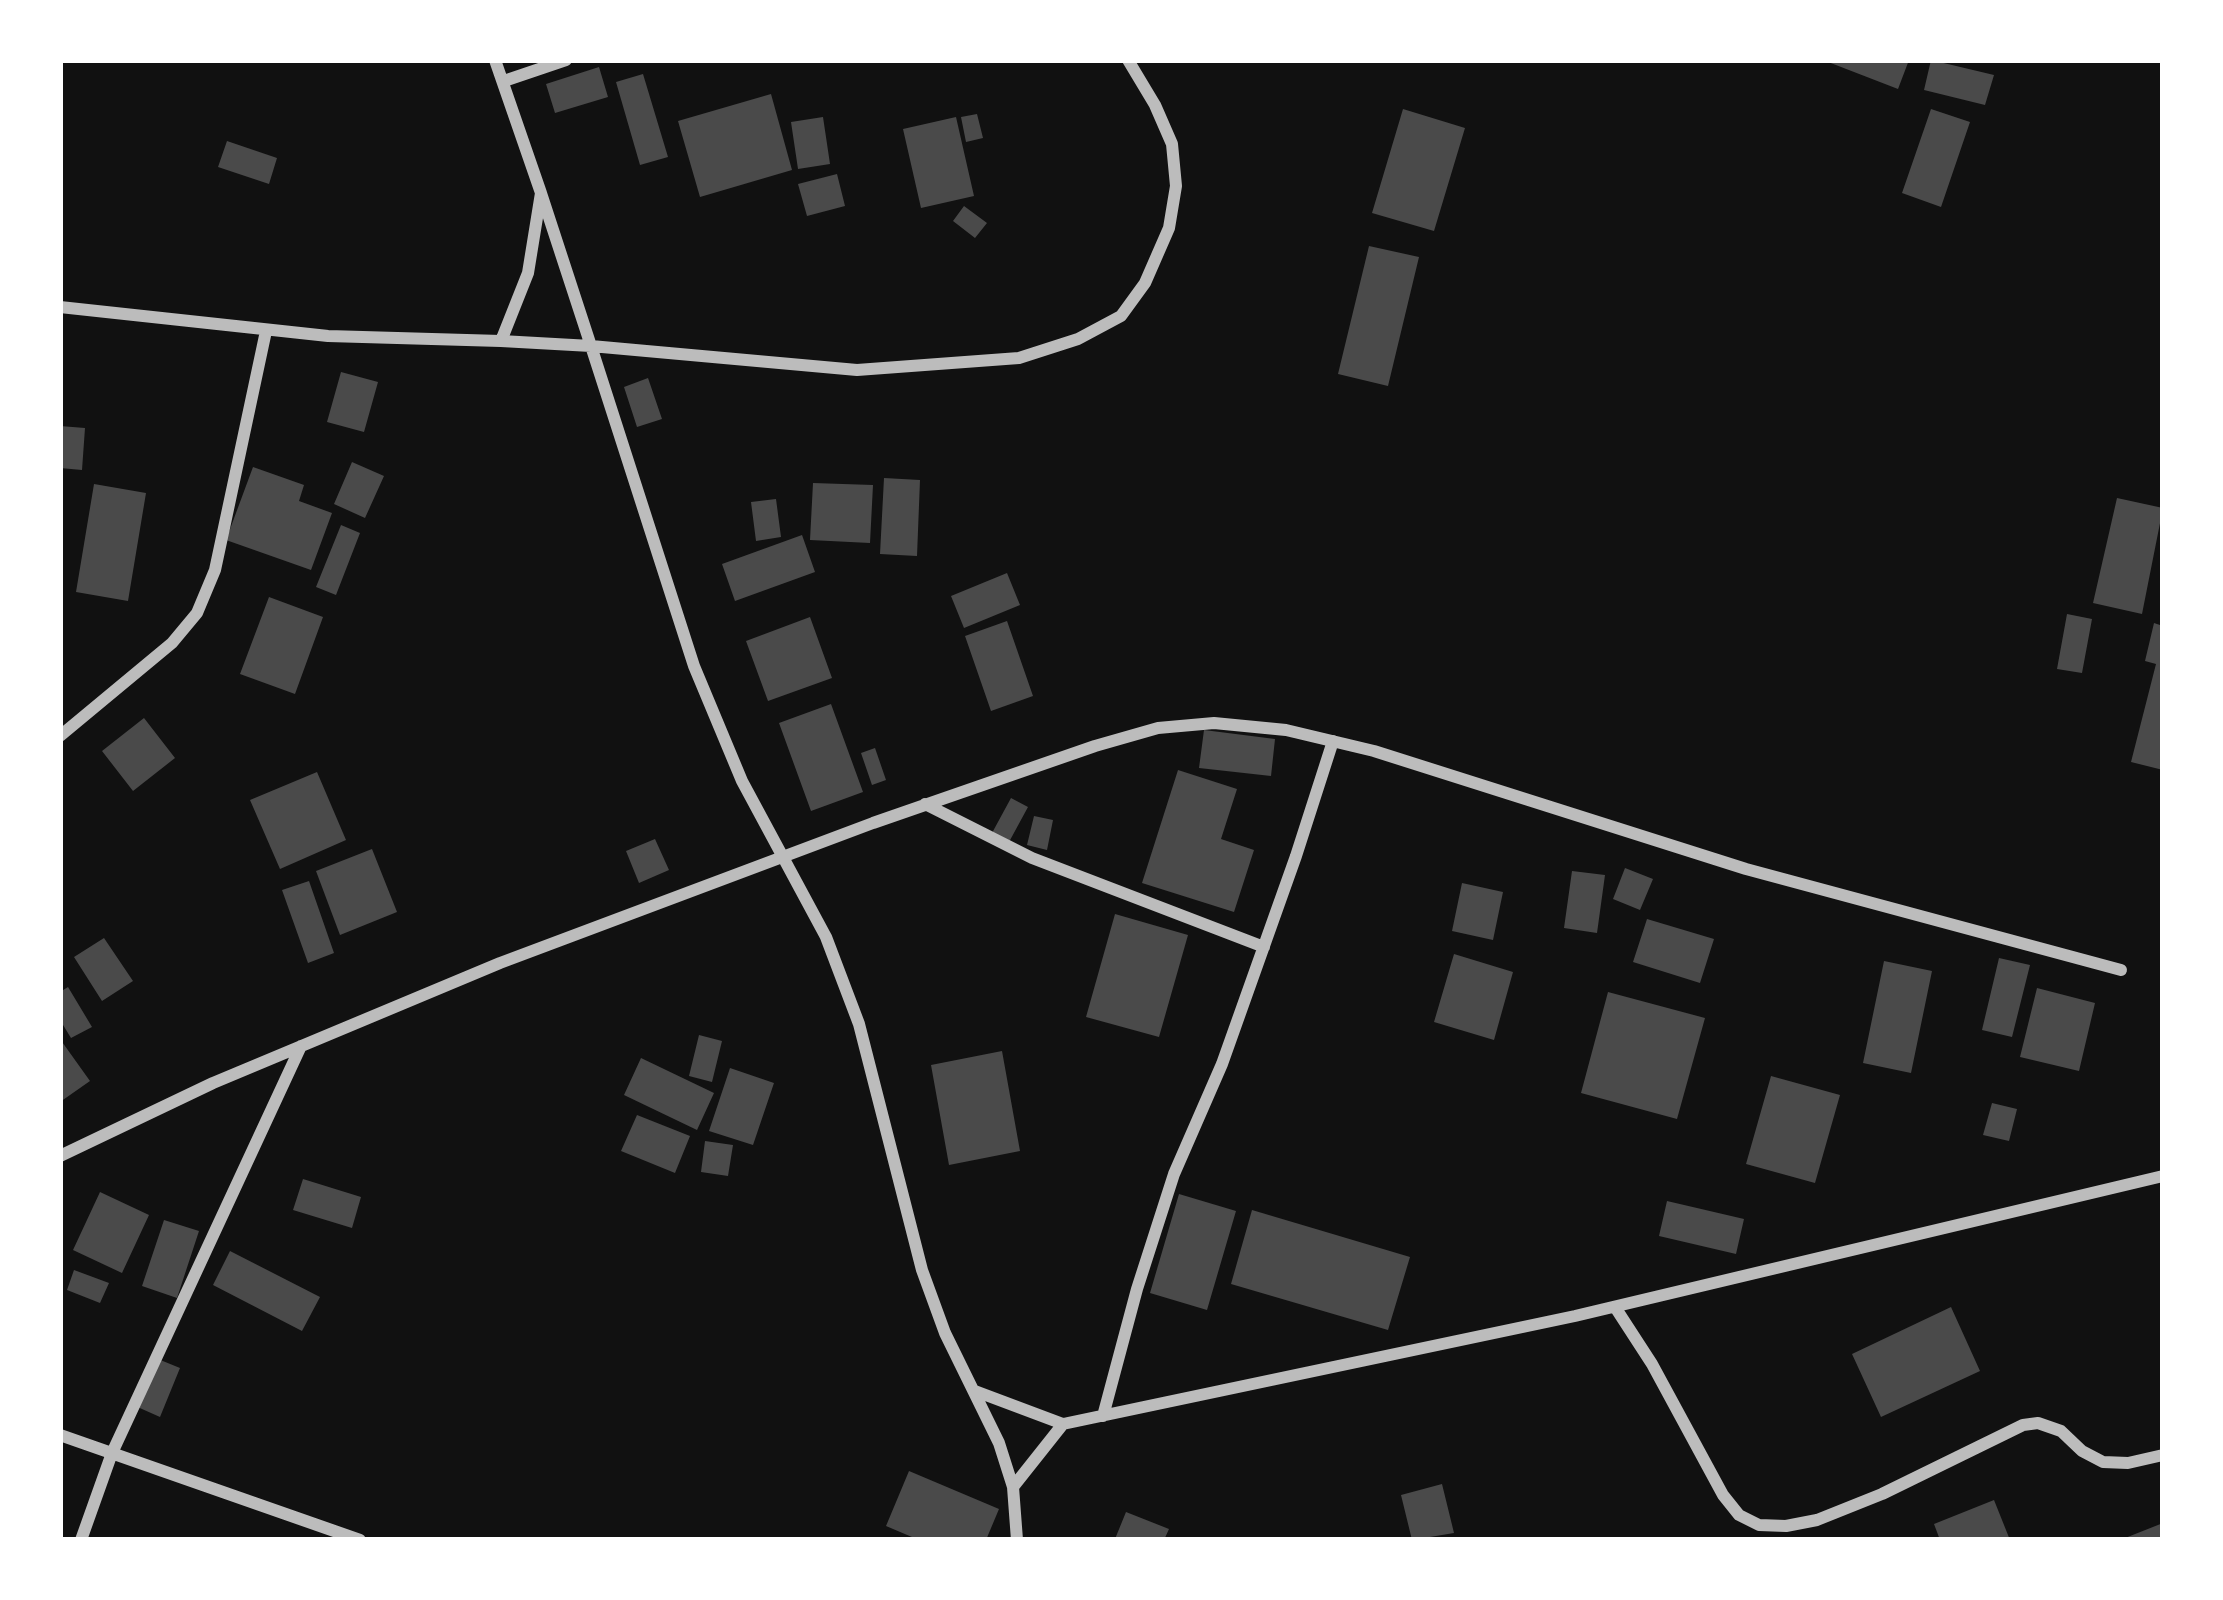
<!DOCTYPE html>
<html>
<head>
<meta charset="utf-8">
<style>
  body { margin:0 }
  #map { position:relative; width:2223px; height:1600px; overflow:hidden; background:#111; font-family:"Exo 2",sans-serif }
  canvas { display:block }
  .frame { position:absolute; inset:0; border:63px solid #fff; pointer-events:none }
</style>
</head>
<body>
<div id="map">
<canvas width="2223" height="1600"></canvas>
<div class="frame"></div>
</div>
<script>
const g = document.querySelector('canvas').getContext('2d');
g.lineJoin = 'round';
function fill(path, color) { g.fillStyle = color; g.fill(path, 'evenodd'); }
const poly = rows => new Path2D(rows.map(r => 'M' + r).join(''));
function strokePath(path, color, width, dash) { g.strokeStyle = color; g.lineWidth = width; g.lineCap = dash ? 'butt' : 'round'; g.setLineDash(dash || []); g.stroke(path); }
fill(poly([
  [1823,60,1909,60,1898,89],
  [1931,60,1994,75,1985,105,1924,90],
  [599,67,608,97,555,113,546,84],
  [643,74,668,157,640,165,616,82],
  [771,94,792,170,700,197,678,121],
  [1403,109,1465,128,1434,231,1372,213],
  [1931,109,1970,122,1941,207,1902,193],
  [977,114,983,138,966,142,961,117],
  [823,117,830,164,798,169,791,122],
  [956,117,974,196,921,208,903,129],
  [227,141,277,158,269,184,218,167],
  [837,174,845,206,807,216,798,184],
  [964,206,987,223,975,238,953,221],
  [1369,246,1419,257,1388,386,1338,374],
  [341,372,378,382,364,432,327,422],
  [648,378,662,419,637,427,624,387],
  [60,426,85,428,82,470,60,468],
  [352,462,384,476,365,518,334,504],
  [253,467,304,485,299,501,332,513,311,570,226,540],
  [884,478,920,480,917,556,880,554],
  [813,483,873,485,870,543,810,540],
  [94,484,146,493,128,601,76,592],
  [2117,498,2163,508,2142,614,2093,603],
  [776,499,781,537,756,541,751,502],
  [341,525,360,533,336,595,316,587],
  [802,535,815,572,735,601,722,564],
  [1007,573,1020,605,964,628,951,596],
  [269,597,323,617,295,694,240,674],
  [2067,614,2092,619,2082,673,2057,669],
  [810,617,832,678,768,701,746,641],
  [1007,621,1033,696,991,711,965,636],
  [2154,623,2163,626,2163,770,2131,762,2156,664,2145,661],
  [831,704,863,792,811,811,779,723],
  [144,718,175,758,133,791,102,751],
  [1204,730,1275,739,1271,776,1199,768],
  [875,748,886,780,872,785,861,753],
  [1178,770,1237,789,1221,839,1254,850,1234,912,1142,883],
  [317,772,346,840,280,869,250,800],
  [1011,798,1028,807,1009,842,992,833],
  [1034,816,1053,820,1047,850,1027,845],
  [655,839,669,870,639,883,626,851],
  [372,849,397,912,340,935,316,871],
  [1625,868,1653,879,1640,910,1613,899],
  [1572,871,1605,875,1597,933,1564,928],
  [309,881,334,953,308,963,282,890],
  [1462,883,1503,892,1493,940,1452,931],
  [1115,914,1188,935,1159,1037,1086,1017],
  [1647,919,1714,939,1700,983,1633,962],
  [104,938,133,981,102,1001,74,957],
  [1454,954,1513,972,1494,1040,1434,1022],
  [1999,958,2030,965,2012,1037,1982,1030],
  [1884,961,1932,971,1911,1073,1863,1063],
  [68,987,92,1027,71,1038,60,1020,60,992],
  [2037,988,2095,1003,2079,1071,2020,1057],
  [1608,992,1705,1018,1677,1119,1581,1093],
  [699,1035,722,1041,712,1082,689,1076],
  [60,1039,90,1081,60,1102],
  [1002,1051,1020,1151,949,1165,931,1065],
  [641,1058,714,1093,697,1130,624,1095],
  [730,1068,774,1083,753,1145,709,1131],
  [1771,1076,1840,1095,1815,1183,1746,1164],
  [1992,1103,2017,1109,2009,1141,1983,1135],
  [637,1115,690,1136,675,1173,621,1151],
  [705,1141,733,1145,728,1176,701,1172],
  [303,1179,361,1197,352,1228,293,1210],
  [100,1192,149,1215,122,1273,73,1250],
  [1179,1194,1236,1211,1207,1310,1150,1293],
  [1667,1201,1744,1219,1736,1254,1659,1236],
  [1252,1210,1410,1257,1388,1330,1231,1284],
  [164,1220,199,1231,177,1298,142,1286],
  [230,1251,320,1297,302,1331,213,1285],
  [74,1270,109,1283,100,1303,67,1290],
  [1951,1307,1980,1371,1881,1417,1852,1354],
  [153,1357,180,1368,160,1417,133,1405],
  [909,1471,999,1509,986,1540,919,1540,886,1526],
  [1442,1484,1454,1533,1412,1540,1401,1495],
  [1994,1500,2010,1540,1940,1540,1934,1524],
  [1126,1512,1169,1529,1164,1540,1115,1539],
  [2163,1523,2163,1540,2120,1540]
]), '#4a4a4a');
strokePath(poly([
  [504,81,566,60],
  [541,193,591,346,857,370,1019,358,1078,339,1121,316,1145,283,1169,228,1176,186,1172,144,1155,105,1128,60],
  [60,307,328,336,501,341,528,273,541,193,495,60],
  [501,341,591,346,694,666,742,781,826,937,859,1024,922,1270,945,1333,999,1443,1013,1487,1017,1540],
  [60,736,172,643,197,613,215,570,266,331],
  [925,804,1032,858,1264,947],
  [60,1156,213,1083,500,963,873,823,1095,746,1158,728,1214,723,1286,730,1374,751,1746,869,2121,970],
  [1615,1307,1652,1364,1723,1495,1739,1515,1759,1525,1786,1526,1817,1520,1882,1494,2023,1425,2038,1423,2061,1431,2082,1451,2103,1462,2128,1463,2163,1455],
  [975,1391,1063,1424,1575,1316,2163,1176],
  [1103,1416,1137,1289,1174,1174,1222,1064,1296,856,1333,741],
  [60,1435,360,1540],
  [1013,1487,1063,1424],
  [81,1540,112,1453,301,1046]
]), '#bcbcbc', 12);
</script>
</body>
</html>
